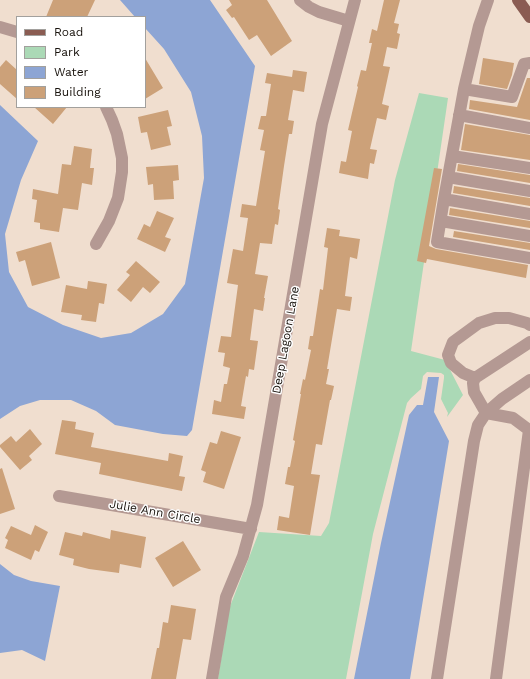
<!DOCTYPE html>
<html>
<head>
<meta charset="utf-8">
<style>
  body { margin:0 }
  #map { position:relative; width:530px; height:679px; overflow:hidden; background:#f0decf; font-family:"Work Sans",sans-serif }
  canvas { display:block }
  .legend { position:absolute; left:16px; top:16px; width:130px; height:92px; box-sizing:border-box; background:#fff; border:1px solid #a2a09d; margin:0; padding:5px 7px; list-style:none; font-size:12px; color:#17110b }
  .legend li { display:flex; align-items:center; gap:8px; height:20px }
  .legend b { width:20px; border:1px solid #a2a09d }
</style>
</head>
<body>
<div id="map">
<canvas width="530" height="679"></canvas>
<ul class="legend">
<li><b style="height:5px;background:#8a5c52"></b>Road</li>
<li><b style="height:11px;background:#abd9b6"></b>Park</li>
<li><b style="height:11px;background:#8da5d4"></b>Water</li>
<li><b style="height:11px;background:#cca179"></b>Building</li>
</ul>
</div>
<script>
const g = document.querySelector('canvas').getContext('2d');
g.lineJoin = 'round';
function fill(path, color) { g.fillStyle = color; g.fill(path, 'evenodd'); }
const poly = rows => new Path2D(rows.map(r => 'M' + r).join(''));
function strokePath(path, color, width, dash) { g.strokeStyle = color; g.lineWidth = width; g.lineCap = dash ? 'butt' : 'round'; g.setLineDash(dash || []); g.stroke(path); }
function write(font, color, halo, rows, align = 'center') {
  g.font = font + ' "Work Sans",sans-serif'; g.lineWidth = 3; g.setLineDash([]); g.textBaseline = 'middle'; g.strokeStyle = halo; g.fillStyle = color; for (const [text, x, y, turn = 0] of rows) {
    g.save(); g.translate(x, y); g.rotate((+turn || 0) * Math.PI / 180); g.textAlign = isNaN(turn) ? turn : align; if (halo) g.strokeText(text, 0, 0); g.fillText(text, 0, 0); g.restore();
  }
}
fill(poly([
  [419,93,448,98,411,351,445,360,463,395,447,417,448,413,441,399,444,378,444,375,441,373,427,372,423,376,421,389,411,398,407,403,373,534,346,679,218,679,229,609,259,532,321,536,329,523,395,180]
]), '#abd9b6');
fill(poly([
  [120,0,210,0,255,66,192,430,187,436,163,434,115,425,96,411,71,400,40,400,20,406,0,419,0,105,38,141,21,180,5,234,9,272,28,307,63,325,101,338,131,333,163,314,185,284,204,178,202,136,191,92,164,49,145,28,145,17,135,17],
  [428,377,439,377,434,412,449,441,410,679,354,679,381,543,409,415,417,405,423,405],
  [0,564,14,575,31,581,60,586,45,661,22,650,0,653]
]), '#8da5d4');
fill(poly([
  [53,0,95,0,87,17,46,17],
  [229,0,267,0,292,41,271,56,257,35,249,40,234,17,232,18,226,10,232,5],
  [384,0,400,0,394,23,399,24,397,33,400,34,397,49,387,47,383,66,390,67,382,104,389,106,386,120,377,118,370,149,377,150,374,164,370,163,368,179,339,173,341,161,346,162,352,131,348,130,358,87,357,86,361,70,366,71,372,43,369,43,372,29,377,31],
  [145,58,163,88,145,99],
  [483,58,514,63,512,75,507,89,479,84],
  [6,60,17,70,17,99,0,84,0,67],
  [293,70,307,72,304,92,293,90,288,120,294,121,292,134,289,134,284,166,278,209,280,210,278,225,275,224,272,244,260,243,255,274,268,276,264,298,265,298,263,311,254,309,250,340,258,341,254,370,249,369,248,377,246,376,241,406,246,407,244,419,212,414,214,400,221,402,224,384,227,384,230,368,223,366,225,353,218,352,221,336,231,337,238,285,227,283,233,249,243,251,248,218,240,217,242,204,256,206,265,151,260,150,264,130,258,129,261,116,266,116,271,84,265,83,267,73,292,77],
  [527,78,530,78,530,120,469,109,470,100,517,107],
  [34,107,67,107,53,124],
  [168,110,172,126,167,127,171,145,151,150,147,132,141,133,138,117],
  [465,124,530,135,530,160,461,150],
  [74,146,92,149,90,168,94,168,92,185,82,183,78,210,63,208,59,232,40,229,40,223,34,222,37,200,32,199,33,189,58,194,62,164,71,165],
  [458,164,530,175,530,183,457,171],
  [178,165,179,180,173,181,174,199,154,200,153,184,148,185,146,167],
  [434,168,442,169,429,246,436,249,528,265,526,278,427,259,426,263,417,261],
  [454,186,530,198,530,206,453,193],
  [450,208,530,221,530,228,449,215],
  [157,211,174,218,165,237,171,239,165,252,137,239,144,224,150,227],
  [327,228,340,230,339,236,360,239,357,259,350,257,347,280,345,296,352,297,350,311,337,309,327,369,329,369,326,384,334,386,331,400,330,400,322,445,316,444,311,474,320,475,310,535,277,530,279,516,289,518,294,486,285,484,288,467,290,467,295,441,293,440,301,394,300,394,303,379,305,380,311,350,308,349,310,336,313,336,320,289,323,290,328,248,324,247],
  [454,231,530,243,530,250,453,237],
  [51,242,60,278,32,286,25,260,19,262,16,252],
  [136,261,160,282,150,293,143,287,131,302,117,290,130,275,126,272],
  [88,281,107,284,104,304,99,303,96,322,81,320,82,315,61,312,66,285,87,289],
  [62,420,76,422,75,429,94,433,91,447,168,461,169,453,183,456,179,476,185,477,182,491,99,474,101,463,55,454],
  [30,429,42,444,29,456,32,460,20,470,0,447,0,445,11,436,16,442],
  [221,431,241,437,224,489,203,482,206,472,201,470,210,442,217,444],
  [2,468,15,509,0,514,0,469],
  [35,525,48,532,39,552,35,550,31,560,5,548,8,540,5,538,11,526,31,535],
  [111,530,146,537,141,568,120,564,119,573,89,569,73,565,74,559,59,555,65,532,82,536,83,532,110,539],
  [183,541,201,570,173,587,155,558],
  [171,605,196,609,191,640,183,639,176,679,151,679,157,648,159,648,163,622,168,623]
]), '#cca179');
strokePath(poly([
  [300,0,309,7,319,12,349,21],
  [488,0,479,26,464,89,444,199,437,242,530,258],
  [0,27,17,32],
  [464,89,512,97,524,64,530,63],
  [459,115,530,128],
  [452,156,530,168],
  [448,177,530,191],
  [444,199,530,214],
  [441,221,530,236],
  [96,244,109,221,118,198,122,172,122,158,117,134,112,120,106,107],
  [475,378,463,373,451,363,448,355,453,342,479,323,495,318,509,318,527,323,530,325],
  [59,496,251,529],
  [212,679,226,597,243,556,257,505,322,124,355,0],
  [437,679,474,441,478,425,486,413,502,399,530,380],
  [496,679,529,430,513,418,486,413,474,392,473,383,475,378,530,342]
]), '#b49993', 12);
strokePath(poly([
  [518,0,530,17]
]), '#8a5c52', 12);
write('12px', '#17110b', '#fff', [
  ["Deep Lagoon Lane",286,340,-80],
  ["Julie Ann Circle",155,512,10]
]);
</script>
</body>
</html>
